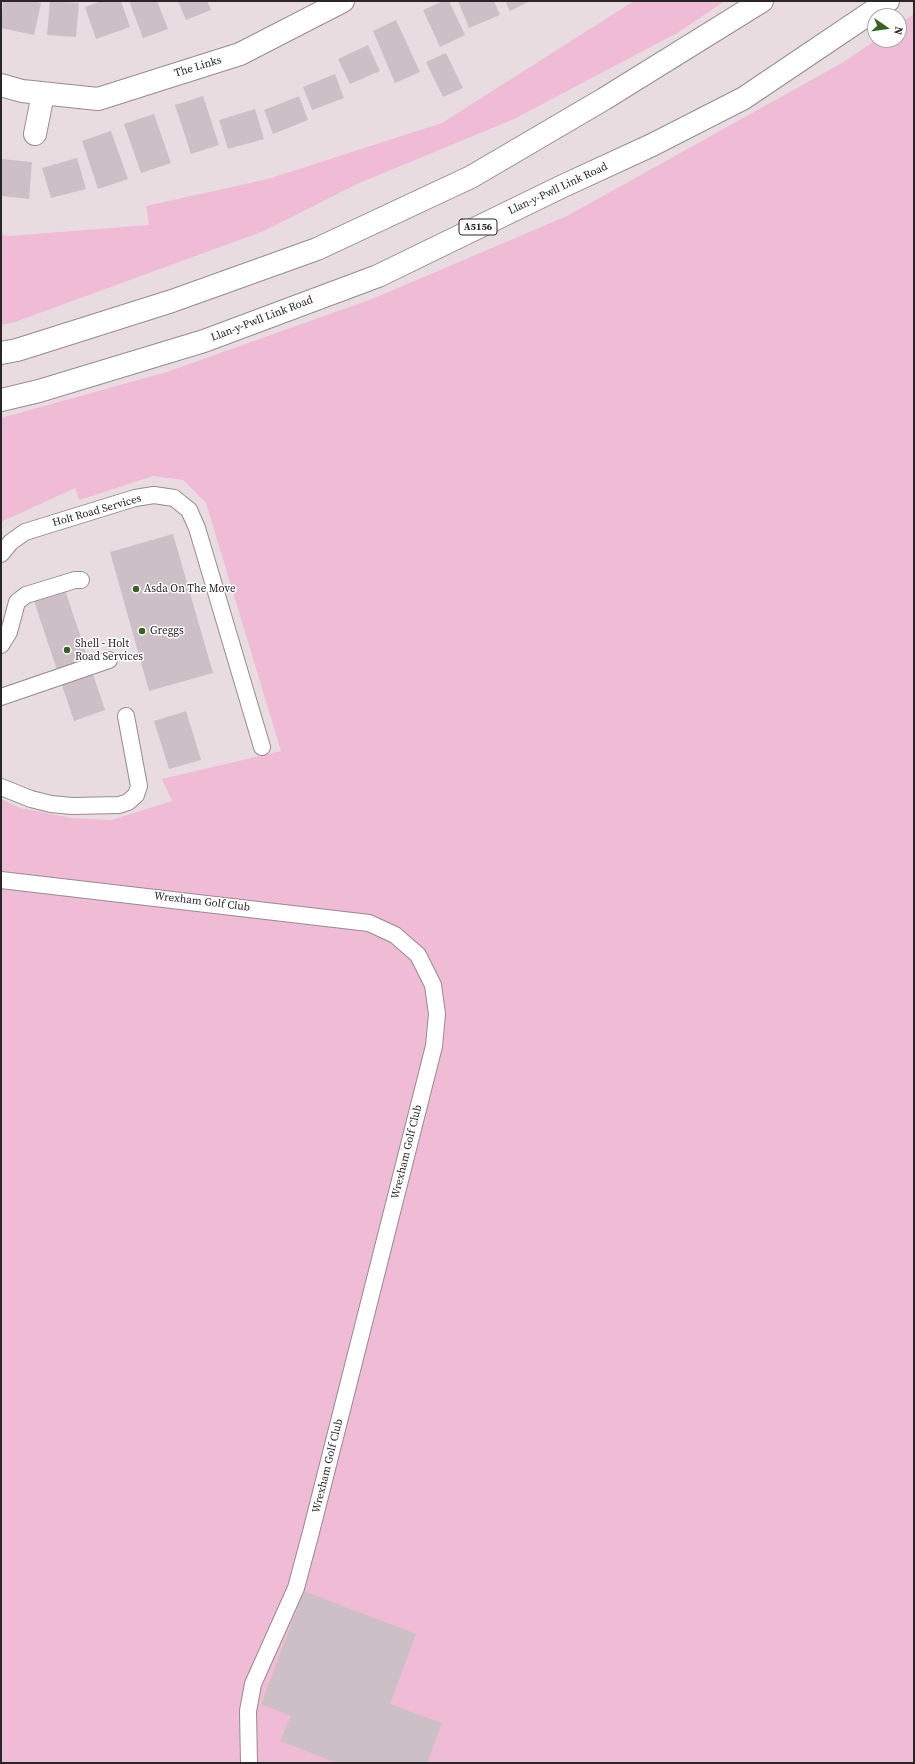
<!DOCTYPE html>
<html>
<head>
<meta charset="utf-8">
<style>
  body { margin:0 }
  #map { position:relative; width:915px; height:1764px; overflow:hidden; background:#e8dce1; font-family:"Source Serif 4",serif }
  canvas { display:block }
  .frame { position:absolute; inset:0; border:2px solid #2a2527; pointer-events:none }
  .north { position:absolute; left:867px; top:8px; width:40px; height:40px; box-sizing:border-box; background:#fff; border:1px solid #aaa8a9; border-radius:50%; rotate:103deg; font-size:11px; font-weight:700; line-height:16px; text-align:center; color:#2a2527 }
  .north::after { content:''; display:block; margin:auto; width:14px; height:18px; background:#366322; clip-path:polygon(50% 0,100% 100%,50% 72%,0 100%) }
</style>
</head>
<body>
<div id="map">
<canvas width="915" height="1764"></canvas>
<div class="frame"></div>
<div class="north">N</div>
</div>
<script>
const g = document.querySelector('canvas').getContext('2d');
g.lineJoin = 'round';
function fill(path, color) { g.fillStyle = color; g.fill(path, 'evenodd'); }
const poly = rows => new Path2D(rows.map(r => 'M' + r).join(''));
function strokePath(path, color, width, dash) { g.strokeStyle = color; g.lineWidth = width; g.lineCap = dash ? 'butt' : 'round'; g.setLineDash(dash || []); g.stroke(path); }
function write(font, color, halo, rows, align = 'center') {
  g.font = font + ' "Source Serif 4",serif'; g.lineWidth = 3; g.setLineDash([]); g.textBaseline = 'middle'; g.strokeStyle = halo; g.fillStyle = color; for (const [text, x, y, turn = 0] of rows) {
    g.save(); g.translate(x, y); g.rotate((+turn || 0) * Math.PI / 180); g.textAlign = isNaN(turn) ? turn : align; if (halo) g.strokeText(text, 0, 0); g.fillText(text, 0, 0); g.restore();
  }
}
fill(poly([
  [634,1,725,1,677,33,514,119,357,184,264,231,12,323,1,325,1,235,9,236,149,225,146,206,268,179,442,123],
  [914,14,914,1763,1,1763,1,799,20,808,72,818,112,820,172,801,162,779,281,751,206,503,183,480,153,476,79,500,75,488,1,522,1,418,167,372,372,299,567,216,842,63,876,40,899,40,899,24]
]), '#efbbd5');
fill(poly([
  [3,1,33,1,41,3,34,35,1,28],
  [50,1,79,3,76,37,47,35],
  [101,1,121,1,130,27,96,39,85,7],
  [129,1,157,1,168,29,143,38],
  [178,1,207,1,211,10,186,20],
  [443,1,449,1,465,35,440,47,423,10],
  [458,1,494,1,500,15,469,28],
  [505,1,530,1,510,11],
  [396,20,420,72,395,83,373,31],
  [368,45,380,71,350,84,338,59],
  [446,53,463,88,443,97,426,62],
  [335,74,344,98,312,110,303,87],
  [203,96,219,145,191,154,175,105],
  [299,96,308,120,273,134,264,110],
  [255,109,264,139,228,149,219,120],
  [154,114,171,163,141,173,124,124],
  [111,131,128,179,98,189,82,141],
  [77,158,86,189,51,198,42,168],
  [1,159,32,162,29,199,1,196],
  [173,534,213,673,149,691,110,552],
  [61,578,105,710,74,721,30,589],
  [186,711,201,760,169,769,154,721],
  [304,1591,416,1634,390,1704,442,1723,427,1763,337,1763,280,1741,291,1716,261,1704]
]), '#ccc0c6');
const service = poly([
  [1,554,11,542,25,532,135,498,154,495,174,498,189,510,197,528,262,747],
  [1,645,9,632,17,602,26,595,75,580,81,580],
  [1,697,109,660],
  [1,787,31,799,51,804,72,806,119,805,128,802,136,795,139,786,126,716],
  [1,880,369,923,395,935,418,955,433,985,437,1014,434,1046,311,1532,296,1588,253,1684,248,1711,249,1763]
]);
const minor = poly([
  [1,85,22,91,98,99,240,54,343,1],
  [35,134,43,94]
]);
const trunk = poly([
  [1,353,17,350,172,301,317,249,471,177,604,99,762,1],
  [1,400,39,391,204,341,378,276,563,186,652,145,744,98,888,1]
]);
strokePath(service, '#968b90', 18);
strokePath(minor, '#968b90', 24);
strokePath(trunk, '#968b90', 24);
strokePath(service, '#fff', 16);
strokePath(minor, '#fff', 22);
strokePath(trunk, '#fff', 22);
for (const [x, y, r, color] of [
  [136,589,4,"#366322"],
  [142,631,4,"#366322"],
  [67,650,4,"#366322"]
]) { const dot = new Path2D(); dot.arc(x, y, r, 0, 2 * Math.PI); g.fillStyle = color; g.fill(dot); strokePath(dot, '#fff', 1.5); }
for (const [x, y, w] of [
  [478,227,38]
]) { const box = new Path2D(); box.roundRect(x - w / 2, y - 8, w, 16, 3); g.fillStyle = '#fff'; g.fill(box); strokePath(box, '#2a2527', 1); }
write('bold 10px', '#2a2527', null, [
  ["A5156",478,227]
]);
write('11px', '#2a2527', '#fff', [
  ["The Links",198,67,-17],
  ["Llan-y-Pwll Link Road",558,189,-25],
  ["Llan-y-Pwll Link Road",262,319,-21],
  ["Holt Road Services",97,511,-16],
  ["Wrexham Golf Club",202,902,7],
  ["Wrexham Golf Club",407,1152,-76],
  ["Wrexham Golf Club",328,1466,-76]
]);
write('11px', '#2a2527', '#fff', [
  ["Asda On The Move",144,589],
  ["Greggs",150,631],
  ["Shell - Holt",75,644],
  ["Road Services",75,657]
], 'left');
</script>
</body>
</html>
